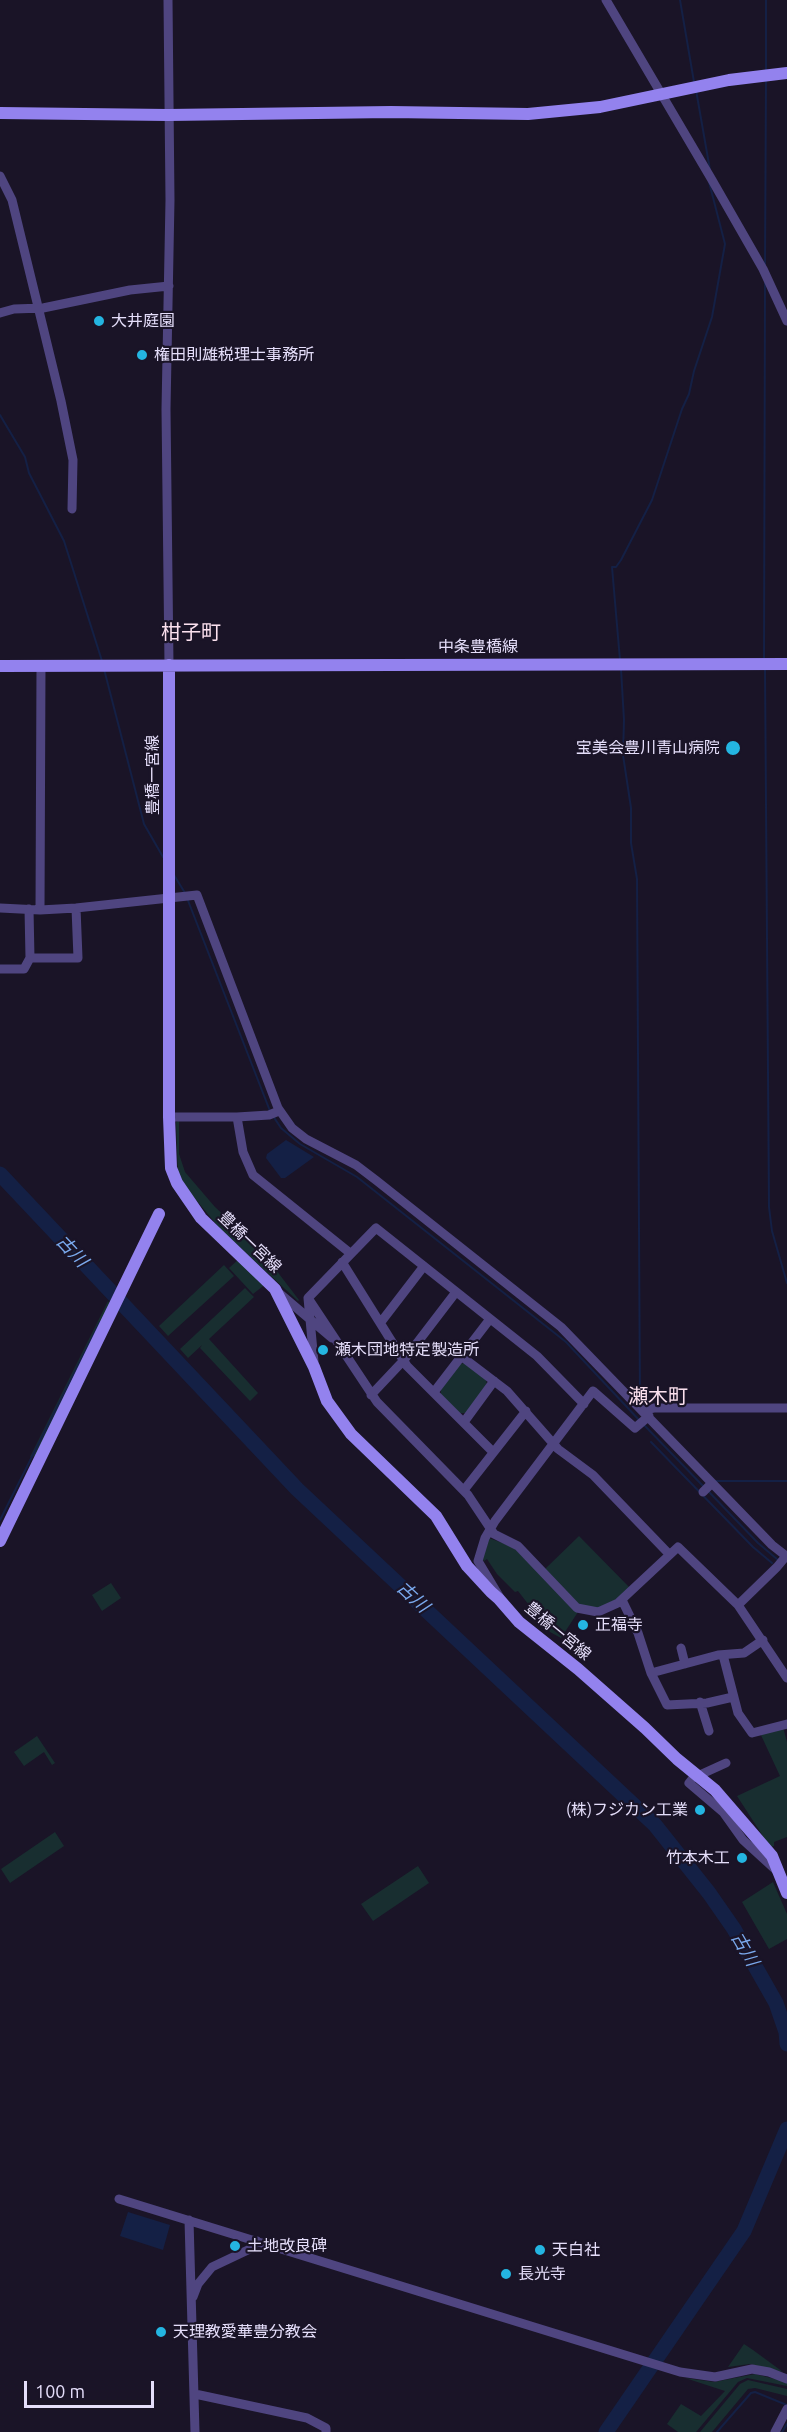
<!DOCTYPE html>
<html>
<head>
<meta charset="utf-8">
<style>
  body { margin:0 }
  #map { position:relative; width:787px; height:2432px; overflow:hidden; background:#1a1427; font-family:Ubuntu,sans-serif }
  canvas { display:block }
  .scale { position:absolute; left:24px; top:2381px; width:130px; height:27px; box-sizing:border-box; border:3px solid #e5defa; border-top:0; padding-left:8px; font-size:18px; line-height:21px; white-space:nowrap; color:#e5defa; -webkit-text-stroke:4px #1a1427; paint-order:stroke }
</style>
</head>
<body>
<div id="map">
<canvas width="787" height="2432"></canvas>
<div class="scale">100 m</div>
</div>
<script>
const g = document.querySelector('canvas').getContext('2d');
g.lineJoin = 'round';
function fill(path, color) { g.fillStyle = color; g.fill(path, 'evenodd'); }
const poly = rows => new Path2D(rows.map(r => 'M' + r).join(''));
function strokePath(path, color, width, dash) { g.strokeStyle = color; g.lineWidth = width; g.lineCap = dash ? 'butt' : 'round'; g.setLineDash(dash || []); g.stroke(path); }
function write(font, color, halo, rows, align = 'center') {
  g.font = font + ' Ubuntu,"Noto Sans JP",sans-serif'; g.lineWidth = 4.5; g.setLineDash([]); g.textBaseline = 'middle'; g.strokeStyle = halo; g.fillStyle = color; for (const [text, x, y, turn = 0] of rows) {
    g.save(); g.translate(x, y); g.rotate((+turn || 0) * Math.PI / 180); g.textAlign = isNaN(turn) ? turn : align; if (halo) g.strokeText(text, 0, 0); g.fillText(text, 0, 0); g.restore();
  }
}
fill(poly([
  [179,1121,179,1154,185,1172,215,1207,260,1249,299,1300,298,1301,221,1230,178,1178,176,1122],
  [240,1258,267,1283,253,1294,229,1268],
  [224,1265,234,1276,168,1336,159,1326],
  [245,1288,254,1297,209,1339,258,1393,250,1401,200,1348,202,1345,188,1358,180,1349],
  [108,1301,110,1304,36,1456,30,1457],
  [466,1363,486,1379,487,1386,467,1413,459,1413,441,1395,441,1388,459,1364],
  [579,1536,630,1588,619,1598,598,1609,580,1606,545,1569],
  [489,1538,513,1547,578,1612,561,1638,550,1632,518,1591,515,1592,497,1574,487,1559,484,1561,481,1558],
  [111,1583,121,1598,102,1611,92,1595],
  [783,1727,787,1742,787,1837,774,1842,774,1846,770,1847,737,1796,780,1776,760,1733],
  [37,1736,55,1763,52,1765,44,1752,24,1766,14,1752],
  [55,1832,64,1846,10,1883,1,1869],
  [418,1866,429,1883,373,1921,361,1904],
  [773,1882,787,1914,787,1939,769,1949,742,1902],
  [744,2344,753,2350,783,2372,750,2364,728,2367],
  [755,2374,787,2382,787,2386,747,2378,738,2382,696,2432,678,2432,667,2424,681,2404,701,2416,725,2391,685,2378,714,2382],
  [748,2380,787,2389,787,2396,755,2388,748,2389,712,2432,700,2432,740,2384]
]), '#182e30');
fill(poly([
  [286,1140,314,1157,285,1178,281,1178,266,1158,267,1154],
  [128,2212,170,2225,163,2250,120,2236]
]), '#142045');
strokePath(poly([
  [680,0,694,82],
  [766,0,766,70],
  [696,90,710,170],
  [765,265,766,79],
  [0,415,25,457,29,473,64,541,102,661],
  [764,658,765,283],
  [620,660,612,567,616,567,621,560,652,500,682,409,689,394,694,371,712,317,725,244,709,182],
  [104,669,144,824,163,857],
  [621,669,624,720,623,755,631,808,631,843,637,879,640,1403],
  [765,670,769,1207,772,1231,787,1283],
  [174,875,185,893],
  [187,898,270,1111],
  [273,1116,281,1128,300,1144,357,1177,566,1342,640,1421],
  [644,1425,705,1488],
  [651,1442,753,1547,772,1563],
  [715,1481,787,1481],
  [709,1492,758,1543,778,1560],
  [0,1520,100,1322],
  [717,2432,751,2393,755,2392,787,2405],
  [782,2432,787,2424]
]), '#142045', 2);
strokePath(poly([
  [0,1174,297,1489,655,1825,709,1893,734,1929,776,2003,786,2032,787,2044],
  [606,2432,744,2231,787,2129]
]), '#142045', 15);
strokePath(poly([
  [168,0,170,200,166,409,169,665],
  [606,0,712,180,763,269,787,321],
  [0,176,12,200,61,401,73,460,72,509],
  [0,313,14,309,43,308,130,290,169,286],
  [0,908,40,910,76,908,197,895,278,1108,292,1128,306,1139,356,1165,377,1181,561,1327,772,1545,786,1556,777,1567,738,1605],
  [40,910,41,666],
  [30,958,78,958,76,908],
  [0,969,24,969,30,958,29,909],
  [169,1117,237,1117,269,1115,279,1111],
  [237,1117,243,1152,253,1175,350,1253],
  [342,1262,407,1366,493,1452],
  [279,1293,332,1338],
  [308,1298,377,1402,468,1495,494,1534,518,1546,577,1608,598,1612,618,1603,678,1547,738,1605,787,1678],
  [381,1322,424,1266],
  [461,1356,507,1391,558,1449,593,1475,669,1554],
  [314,1362,308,1298,376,1228,537,1356,584,1404],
  [434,1392,490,1319],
  [371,1395,404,1360,456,1292],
  [643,1410,654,1408,787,1408],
  [464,1422,494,1381],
  [464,1490,526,1411],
  [703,1492,712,1483],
  [499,1596,478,1561,485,1538,495,1521,593,1391,635,1428,649,1416],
  [622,1600,638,1633,651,1673,718,1655,744,1653,763,1640],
  [681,1648,685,1664],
  [723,1655,738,1713,752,1733,787,1724],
  [651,1673,667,1705,707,1703,733,1697],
  [700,1702,709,1731],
  [726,1763,693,1778,689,1783,723,1812,743,1840,778,1872],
  [119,2199,680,2372,715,2377,752,2369,769,2372,787,2379],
  [189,2220,195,2432],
  [193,2297,198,2284,212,2267,250,2249,257,2241],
  [195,2394,307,2418,326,2428,326,2432],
  [775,2432,787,2409]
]), '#4f4580', 9);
strokePath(poly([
  [0,113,168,115,391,112,528,114,600,107,729,80,787,73],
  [169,665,169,1117,171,1168,177,1183,201,1218,275,1289,314,1367,327,1401,351,1434,436,1516,467,1566,491,1592,499,1599,519,1622,578,1669,645,1728,677,1759,715,1790,772,1856,787,1893],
  [0,666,787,664],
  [0,1541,159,1214]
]), '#9382ee', 12);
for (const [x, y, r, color] of [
  [99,321,6,"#24b5e1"],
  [142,355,6,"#24b5e1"],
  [733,748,8,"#24b5e1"],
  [323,1350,6,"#24b5e1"],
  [583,1625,6,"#24b5e1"],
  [700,1810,6,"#24b5e1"],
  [742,1858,6,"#24b5e1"],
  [235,2246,6,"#24b5e1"],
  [540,2250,6,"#24b5e1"],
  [506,2274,6,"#24b5e1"],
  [161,2332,6,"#24b5e1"]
]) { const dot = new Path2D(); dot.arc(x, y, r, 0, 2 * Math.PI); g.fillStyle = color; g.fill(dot); strokePath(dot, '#1a1427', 2); }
write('16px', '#e5defa', '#1a1427', [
  ["大井庭園",111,321],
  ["権田則雄税理士事務所",154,355],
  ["宝美会豊川青山病院",720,748,"right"],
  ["瀬木団地特定製造所",335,1350],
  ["正福寺",595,1625],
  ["(株)フジカン工業",688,1810,"right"],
  ["竹本木工",730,1858,"right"],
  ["土地改良碑",247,2246],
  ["天白社",552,2250],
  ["長光寺",518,2274],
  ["天理教愛華豊分教会",173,2332]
], 'left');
write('16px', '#e5defa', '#1a1427', [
  ["中条豊橋線",478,647],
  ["豊橋一宮線",153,775,-90],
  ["豊橋一宮線",250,1242,44],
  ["豊橋一宮線",558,1631,40]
]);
write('italic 18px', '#7aa9ed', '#1a1427', [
  ["古川",72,1251,47],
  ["古川",413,1597,43],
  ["古川",745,1949,60]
]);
write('20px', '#fbe0ee', '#1a1427', [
  ["柑子町",191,632],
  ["瀬木町",658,1396]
]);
</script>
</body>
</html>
